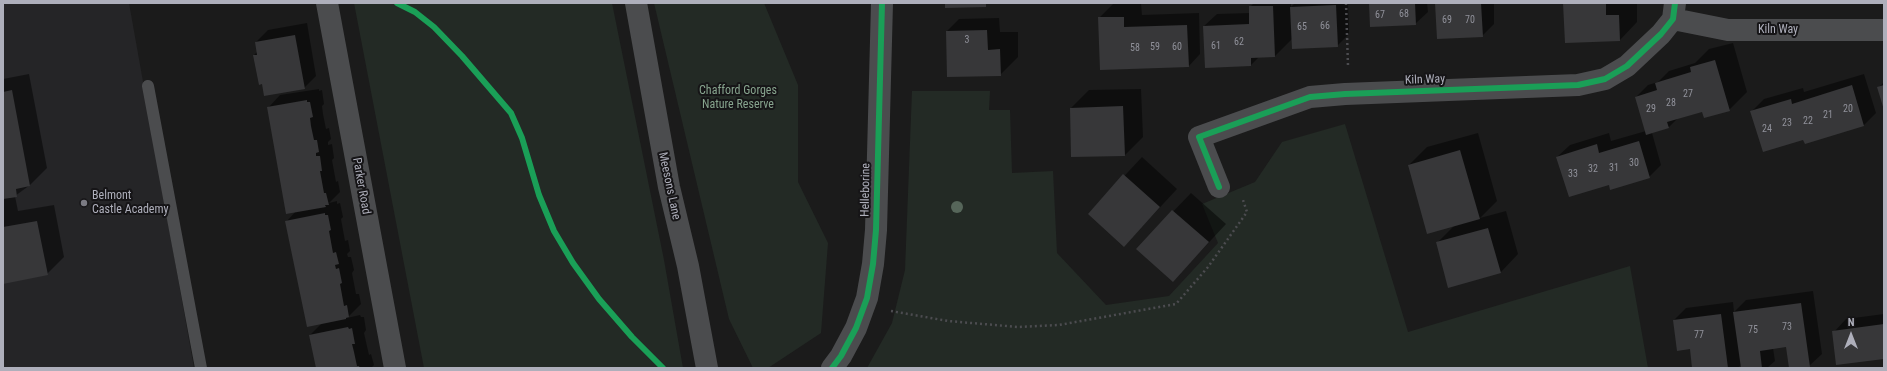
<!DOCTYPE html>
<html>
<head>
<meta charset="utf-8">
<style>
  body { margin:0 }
  #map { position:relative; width:1887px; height:371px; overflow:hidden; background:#1b1b1b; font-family:"Roboto Condensed",sans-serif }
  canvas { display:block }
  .frame { position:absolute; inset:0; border:4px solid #aeafbb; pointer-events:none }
  .north { position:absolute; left:1831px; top:315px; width:40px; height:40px; -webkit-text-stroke:3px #161517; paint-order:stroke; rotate:0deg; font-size:11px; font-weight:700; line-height:16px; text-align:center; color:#aeafbb }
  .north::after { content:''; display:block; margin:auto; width:14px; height:18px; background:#aeafbb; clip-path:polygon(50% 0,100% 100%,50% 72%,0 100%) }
</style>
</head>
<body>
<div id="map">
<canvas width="1887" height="371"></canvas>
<div class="frame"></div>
<div class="north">N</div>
</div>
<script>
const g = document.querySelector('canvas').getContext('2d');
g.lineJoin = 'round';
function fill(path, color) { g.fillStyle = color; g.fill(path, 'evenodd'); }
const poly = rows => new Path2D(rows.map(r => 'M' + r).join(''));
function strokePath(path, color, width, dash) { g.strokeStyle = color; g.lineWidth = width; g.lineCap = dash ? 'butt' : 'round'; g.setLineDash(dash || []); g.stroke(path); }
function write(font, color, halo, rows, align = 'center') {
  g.font = font + ' "Roboto Condensed",sans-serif'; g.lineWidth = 4; g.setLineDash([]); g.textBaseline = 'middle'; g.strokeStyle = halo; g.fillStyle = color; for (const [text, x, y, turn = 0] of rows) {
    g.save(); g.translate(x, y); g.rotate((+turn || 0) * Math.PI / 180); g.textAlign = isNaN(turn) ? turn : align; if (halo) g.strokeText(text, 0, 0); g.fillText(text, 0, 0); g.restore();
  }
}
fill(poly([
  [3,3,129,3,194,368,3,368]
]), '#252527');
fill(poly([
  [354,3,612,3,664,260,683,368,424,368],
  [654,3,764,3,798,85,798,182,828,243,821,333,768,368,753,368,729,319],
  [912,91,990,91,989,110,1010,110,1012,173,1053,171,1057,253,1106,305,1169,296,1218,243,1202,204,1255,182,1282,142,1345,124,1408,332,1630,266,1648,368,867,368,892,323,905,270]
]), '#232a25');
fill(poly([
  [1114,3,1141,3,1142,15,1199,13,1200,54,1188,67,1099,18],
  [1254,3,1291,3,1291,7,1295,3,1348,3,1349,34,1337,46,1292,39,1275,56,1259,57,1251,65,1206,67,1204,26,1217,14,1250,13,1250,7],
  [1370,3,1427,3,1428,12,1415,24],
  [1436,3,1494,3,1494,24,1482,36],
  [1564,3,1637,3,1637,22,1620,40],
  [999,18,1000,32,1018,32,1018,57,1000,75,947,31,959,19],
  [307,23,316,76,304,88,262,83,254,55,257,52,256,42,268,30],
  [1733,43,1747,92,1729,110,1703,110,1679,117,1669,127,1652,133,1661,165,1649,177,1610,184,1557,157,1570,145,1609,133,1611,141,1646,131,1636,97,1648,85,1658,82,1669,71,1695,63,1709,49],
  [29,74,47,168,30,185,15,196,18,211,54,205,64,257,47,274,3,283,3,79],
  [1864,74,1876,113,1864,125,1752,111,1764,99,1803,88,1804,92],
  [1884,82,1884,108,1878,88],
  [319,89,319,91,322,90,324,104,322,106,323,114,326,129,329,128,331,139,328,142,328,145,332,144,334,158,332,160,336,182,338,181,340,192,329,203,337,201,337,204,340,203,343,217,341,219,345,241,348,240,350,251,347,254,348,257,351,257,354,270,352,273,356,294,359,294,361,304,347,318,360,315,361,317,364,317,366,330,364,333,369,355,371,354,374,365,371,368,317,368,310,335,322,323,287,221,296,211,268,108,280,95],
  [1141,89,1143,137,1125,155,1071,108,1089,90],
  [1478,133,1497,201,1480,218,1506,211,1518,254,1501,272,1437,243,1454,226,1409,165,1427,147],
  [1142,157,1177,189,1124,246,1089,214],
  [1191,193,1226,224,1173,281,1137,249],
  [1813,291,1822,354,1809,366,1790,368,1787,346,1773,348,1775,361,1767,368,1742,368,1741,365,1738,368,1693,368,1691,348,1674,320,1686,308,1733,302,1734,312,1746,300],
  [1884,314,1884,357,1834,332,1846,319]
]), '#0007');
fill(poly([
  [945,3,986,3,986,7,945,8],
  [1369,3,1415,3,1416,25,1370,27],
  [1435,3,1481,3,1483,37,1437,39],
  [1563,3,1606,3,1606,15,1619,15,1620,41,1565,43],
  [1336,5,1338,47,1292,49,1290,7],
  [1249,6,1273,6,1275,57,1251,58,1251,66,1205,68,1203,26,1249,24],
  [1098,17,1124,17,1124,27,1187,25,1189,67,1100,70],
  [987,30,988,50,1000,49,1001,76,947,77,946,31],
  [295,35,305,89,264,96,262,84,259,85,253,55,257,55,255,42],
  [1715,60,1730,111,1704,118,1702,112,1667,122,1669,128,1646,135,1635,97,1657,90,1655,83,1691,72,1690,67],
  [1852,85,1864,126,1805,144,1803,140,1763,152,1750,111,1791,99,1792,104],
  [1884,85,1884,110,1877,87],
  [12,90,30,186,16,189,17,197,3,199,3,92],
  [307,100,307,102,310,102,313,117,310,118,311,126,314,140,317,140,319,152,316,153,316,156,320,156,322,171,320,171,324,193,326,193,329,205,325,205,326,207,286,214,267,107],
  [1123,106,1125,156,1071,157,1070,108],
  [1639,141,1650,178,1610,190,1609,185,1569,197,1556,157,1597,144,1599,153],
  [1460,150,1480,219,1427,234,1408,165],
  [1123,174,1160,207,1124,247,1088,214],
  [1172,210,1209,242,1173,282,1136,249],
  [325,213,325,215,328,215,331,230,329,231,333,253,336,252,339,264,335,265,336,269,339,268,342,283,340,284,344,306,347,305,349,317,346,318,346,319,307,327,285,221],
  [37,221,48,275,3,284,3,227],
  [1488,228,1501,273,1448,288,1436,242],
  [1801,303,1810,367,1789,368,1786,347,1760,351,1762,368,1741,368,1733,312],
  [1721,314,1728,368,1692,368,1690,349,1677,351,1673,320],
  [1884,324,1884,359,1836,365,1832,331],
  [348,327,349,329,352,328,355,344,352,344,354,352,357,366,359,366,360,368,316,368,309,335]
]), '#373739');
strokePath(poly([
  [1346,3,1348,66],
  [891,311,948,321,1018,327,1059,325,1176,304,1208,267,1247,212,1243,200]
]), '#4c4c50', 2.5, [2, 3]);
strokePath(poly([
  [148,86,201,368]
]), '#4b4c4e', 12);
strokePath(poly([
  [327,3,395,368],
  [636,3,669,187,688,266,707,368],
  [1673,19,1728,30,1884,30],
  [1219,187,1199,137,1310,97,1345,94,1578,85,1605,79,1627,66,1661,34,1673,19,1675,3],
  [832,368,841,356,856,328,867,298,873,264,876,230,882,3]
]), '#4b4c4e', 22);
strokePath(poly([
  [397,3,415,12,434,27,462,56,511,113,522,138,539,195,554,231,573,263,599,299,632,337,663,368],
  [1219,187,1199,137,1310,97,1345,94,1578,85,1605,79,1627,66,1661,34,1673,19,1675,3],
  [832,368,841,356,856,328,867,298,873,264,876,230,882,3]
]), '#1a9f57', 6);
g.fillStyle = '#56665a';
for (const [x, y] of [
  [957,207]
]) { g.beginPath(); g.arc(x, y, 6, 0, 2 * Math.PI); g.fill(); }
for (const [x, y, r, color] of [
  [84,203,4,"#7b7b83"]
]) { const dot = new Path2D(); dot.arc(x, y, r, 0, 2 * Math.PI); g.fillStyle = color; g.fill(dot); strokePath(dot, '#161517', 1.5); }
write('10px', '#90919a', null, [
  ["68",1404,14],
  ["67",1380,15],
  ["69",1447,20],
  ["70",1470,20],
  ["66",1325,26],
  ["65",1302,27],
  ["3",967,40],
  ["62",1239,42],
  ["61",1216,46],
  ["59",1155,47],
  ["60",1177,47],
  ["58",1135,48],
  ["27",1688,94],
  ["28",1671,103],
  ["29",1651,109],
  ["20",1848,109],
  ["21",1828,115],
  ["22",1808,121],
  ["23",1787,123],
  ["24",1767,129],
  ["30",1634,163],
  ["31",1614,168],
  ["32",1593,169],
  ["33",1573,174],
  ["73",1787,327],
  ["75",1753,330],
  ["77",1699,335]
]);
write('12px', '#aeafbb', '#161517', [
  ["Kiln Way",1778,30],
  ["Kiln Way",1425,80,-2],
  ["Parker Road",361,186,80],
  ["Meesons Lane",669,186,78],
  ["Helleborine",866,190,-89]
]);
write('12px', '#87a48e', '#161517', [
  ["Chafford Gorges",738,91],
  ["Nature Reserve",738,105]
]);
write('12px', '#aeafbb', '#161517', [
  ["Belmont",92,196],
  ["Castle Academy",92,210]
], 'left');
</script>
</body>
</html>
